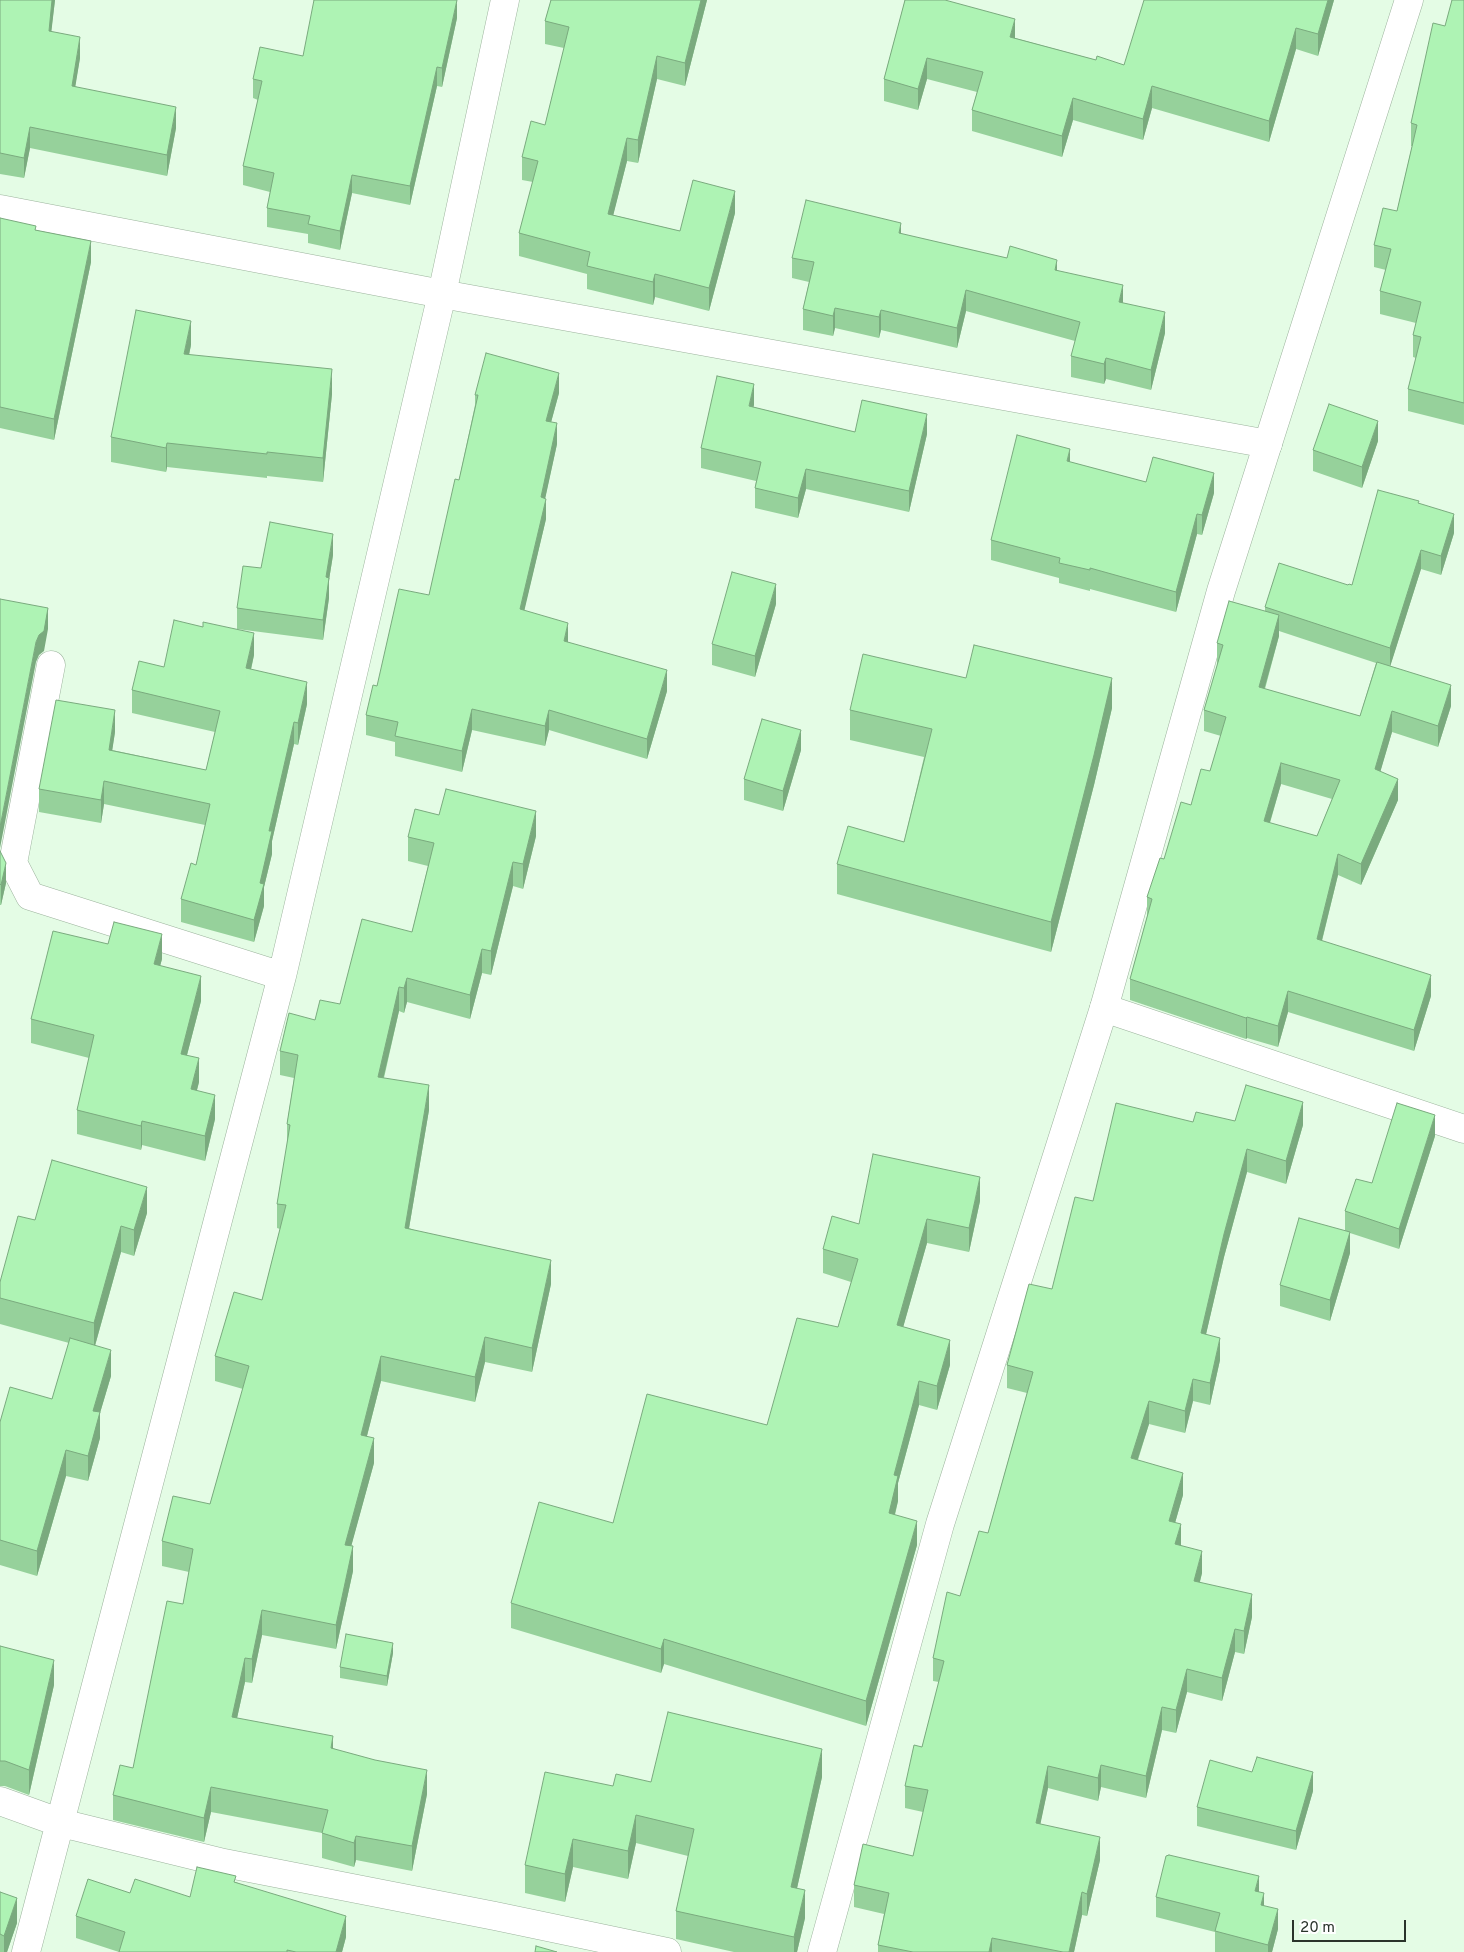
<!DOCTYPE html>
<html>
<head>
<meta charset="utf-8">
<style>
  body { margin:0 }
  #map { position:relative; width:1464px; height:1952px; overflow:hidden; background:#e4fce5; font-family:Overpass,sans-serif }
  canvas { display:block }
  .scale { position:absolute; left:1292px; top:1920px; width:114px; height:22px; box-sizing:border-box; border:2px solid #2a342b; border-top:0; padding-left:6px; font-size:15px; line-height:18px; white-space:nowrap; color:#2a342b; -webkit-text-stroke:4px #fff; paint-order:stroke }
</style>
</head>
<body>
<div id="map">
<canvas width="1464" height="1952"></canvas>
<div class="scale">20 m</div>
</div>
<script>
const g = document.querySelector('canvas').getContext('2d');
g.lineJoin = 'round';
const poly = rows => new Path2D(rows.map(r => 'M' + r).join(''));
function strokePath(path, color, width, dash) { g.strokeStyle = color; g.lineWidth = width; g.lineCap = dash ? 'butt' : 'round'; g.setLineDash(dash || []); g.stroke(path); }
function fill(path, color) { g.fillStyle = color; g.fill(path, 'evenodd'); }
const minor = poly([
  [0,209,442,294,1268,444],
  [51,665,13,863,30,896,282,976],
  [1104,1008,1464,1129],
  [0,1801,61,1823,224,1863,495,1916,667,1952],
  [26,1952,282,976,442,294,505,0]
]);
const tertiary = poly([
  [822,1952,940,1524,1104,1008,1221,591,1409,0]
]);
strokePath(minor, '#9cb39d', 29);
strokePath(tertiary, '#9cb39d', 29);
strokePath(minor, '#fff', 28);
strokePath(tertiary, '#fff', 28);
fill(poly([
  [0,0,55,0,51,32,80,58,75,86,176,128,167,176,30,148,24,178,0,174],
  [551,0,707,0,685,86,657,79,638,163,627,161,613,215,680,231,735,213,709,311,655,297,653,305,587,289,587,274,519,256,519,233,533,182,522,180,522,157,545,125,564,48,545,44,545,21],
  [905,0,1015,38,1096,60,1124,65,1334,0,1318,56,1296,49,1269,142,1152,108,1143,140,1073,120,1062,157,972,131,972,110,977,92,927,79,918,110,884,101,884,79],
  [1464,0,1464,425,1408,411,1408,389,1416,358,1413,357,1413,335,1416,323,1380,314,1380,291,1386,270,1374,267,1374,245,1397,211,1412,146,1411,146,1411,123],
  [457,18,442,87,437,86,410,205,352,193,340,250,308,243,308,234,267,227,267,208,270,192,243,185,243,166,258,100,253,98,253,79,303,56],
  [0,218,36,230,91,262,54,440,0,428],
  [901,234,1057,270,1123,303,1165,333,1151,390,1106,379,1104,384,1071,377,1071,356,1075,341,966,311,957,348,881,330,879,338,835,328,833,336,803,330,803,309,809,282,792,278,792,258],
  [191,345,189,355,332,394,323,482,267,476,267,478,167,467,166,472,111,462,111,437],
  [559,393,551,422,557,444,545,498,546,519,524,610,568,642,667,691,647,759,549,730,545,746,472,730,462,772,395,756,395,742,366,735,366,715,377,686,429,595,459,480,475,405,475,395],
  [754,405,753,407,855,432,927,434,909,512,806,489,798,518,755,508,755,488,756,481,701,468,701,448],
  [1378,441,1362,488,1313,471,1313,450],
  [1070,462,1146,482,1214,493,1202,535,1197,534,1176,612,1090,589,1090,591,1059,583,1059,578,991,560,991,540],
  [1419,503,1454,533,1441,575,1421,569,1390,666,1451,706,1438,747,1392,732,1380,772,1398,800,1361,885,1338,875,1322,941,1431,996,1414,1051,1288,1012,1278,1047,1247,1038,1246,1039,1130,1000,1130,979,1147,917,1147,897,1164,859,1191,805,1210,771,1221,736,1204,731,1204,710,1218,664,1217,664,1217,643,1265,611,1265,607,1352,585],
  [1279,631,1376,663,1360,716,1265,689,1279,636],
  [1281,784,1332,799,1317,836,1270,823],
  [333,555,329,580,329,598,323,640,237,629,237,608,261,568],
  [776,604,755,677,712,665,712,644],
  [254,655,251,670,307,704,298,745,294,744,272,841,272,854,264,887,264,906,254,942,181,922,181,899,196,865,205,825,104,804,101,823,39,812,39,789,115,732,112,750,206,770,215,732,132,713,132,690,164,667],
  [966,678,1112,708,1094,785,1051,952,837,894,837,864,904,842,924,757,850,740,850,710],
  [801,750,783,811,744,800,744,779],
  [439,815,536,836,523,889,513,886,491,975,482,973,470,1019,407,1002,404,1013,399,1011,384,1078,429,1110,409,1228,551,1284,532,1372,485,1362,475,1402,381,1381,367,1436,374,1463,351,1546,353,1571,336,1649,262,1635,252,1683,245,1682,237,1718,333,1748,427,1794,412,1871,356,1860,354,1867,322,1858,322,1833,211,1812,204,1842,113,1820,113,1795,133,1768,183,1604,189,1572,162,1566,162,1541,210,1504,243,1389,215,1381,215,1356,262,1300,280,1229,277,1228,277,1204,287,1146,287,1124,294,1078,280,1075,280,1051,315,1020,340,1004,412,932,428,866,408,861,408,837],
  [0,851,6,883,1,905,0,905],
  [162,959,160,966,201,1001,187,1055,199,1082,197,1090,215,1119,205,1161,142,1145,141,1150,77,1134,77,1110,89,1058,31,1043,31,1019],
  [1235,1121,1303,1125,1286,1184,1247,1172,1224,1257,1206,1334,1220,1360,1210,1405,1193,1401,1185,1433,1149,1424,1138,1460,1183,1495,1175,1523,1181,1545,1202,1573,1200,1582,1252,1617,1244,1654,1235,1652,1222,1701,1187,1692,1176,1733,1162,1730,1146,1798,1101,1787,1098,1801,1048,1788,1040,1824,1100,1860,1087,1916,1082,1915,1074,1952,878,1952,878,1945,884,1914,854,1907,854,1885,913,1856,923,1812,905,1808,905,1786,922,1747,939,1682,933,1681,933,1658,988,1533,1027,1393,1007,1388,1007,1365,1052,1289,1093,1201,1193,1122],
  [1435,1136,1399,1249,1350,1233,1350,1253,1330,1321,1280,1306,1280,1285,1345,1231,1345,1211,1372,1183],
  [980,1201,969,1252,927,1243,903,1327,950,1365,937,1410,919,1405,898,1483,898,1501,895,1515,917,1545,866,1726,664,1664,661,1673,511,1628,511,1603,613,1523,767,1425,838,1327,851,1282,823,1273,823,1249,859,1224],
  [147,1213,134,1256,121,1252,95,1346,111,1376,100,1413,100,1438,88,1481,66,1476,37,1576,0,1565,0,1422,52,1399,69,1343,0,1324,0,1282,35,1220],
  [0,1646,54,1685,29,1795,5,1786,0,1786],
  [393,1653,387,1686,340,1678,340,1667],
  [1252,1772,1313,1791,1296,1850,1197,1826,1197,1807],
  [822,1777,797,1888,805,1918,797,1952,734,1952,676,1939,676,1911,688,1856,636,1843,628,1879,573,1867,565,1902,525,1893,525,1865,613,1786,651,1782],
  [236,1882,346,1937,342,1952,119,1952,76,1938,76,1916,130,1893,190,1897],
  [0,1892,17,1923,7,1952,0,1952],
  [1259,1892,1264,1905,1278,1929,1272,1952,1215,1952,1215,1932,1156,1917,1156,1897]
]), '#96d19b');
fill(poly([
  [52,0,55,0,49,52,49,31],
  [457,0,457,18,442,87,442,68],
  [701,0,707,0,685,86,685,63],
  [1328,0,1334,0,1318,56,1318,34],
  [1015,19,1015,40,1010,37],
  [1296,28,1296,49,1269,142,1269,121],
  [80,37,80,58,72,107,72,86],
  [657,56,657,79,638,163,638,140],
  [927,58,927,79,918,110,918,89],
  [437,67,437,86,410,205,410,186],
  [1152,86,1152,108,1143,140,1143,119],
  [1073,98,1073,120,1062,157,1062,136],
  [176,107,176,128,167,176,167,155],
  [30,127,30,148,24,178,24,158],
  [627,138,627,161,608,236,608,214],
  [352,175,352,193,340,250,340,231],
  [735,191,735,213,709,311,709,288],
  [901,223,901,243,899,233],
  [91,241,91,262,54,440,54,419],
  [1057,260,1057,280,1055,270],
  [655,274,655,297,653,305,653,282],
  [1123,285,1123,306,1119,302],
  [966,290,966,311,957,348,957,328],
  [835,308,835,328,833,336,833,316],
  [881,310,881,330,879,338,879,317],
  [1165,312,1165,333,1151,390,1151,370],
  [191,321,191,345,184,378,184,354],
  [1106,358,1106,379,1104,384,1104,364],
  [332,369,332,394,323,482,323,458],
  [559,373,559,393,546,441,546,421],
  [754,384,754,405,749,426,749,406],
  [927,414,927,434,909,512,909,491],
  [1378,421,1378,441,1362,488,1362,467],
  [557,423,557,444,541,518,541,497],
  [167,443,167,467,166,472,166,448],
  [1070,449,1070,469,1067,461],
  [806,469,806,489,798,518,798,498],
  [1214,473,1214,493,1202,535,1202,515],
  [546,499,546,519,520,629,520,609],
  [1197,514,1197,534,1176,612,1176,592],
  [1454,514,1454,533,1441,575,1441,556],
  [333,534,333,555,329,580,329,598,323,640,323,620,326,577],
  [1421,550,1421,569,1390,667,1390,648],
  [776,584,776,604,755,677,755,656],
  [48,608,48,629,44,651,39,655,36,662,0,848,0,827,36,642],
  [1279,615,1279,636,1259,708,1259,687],
  [568,623,568,643,564,641],
  [254,633,254,655,246,691,246,668],
  [667,670,667,691,647,759,647,739],
  [1112,678,1112,708,1094,785,1051,952,1051,922],
  [307,682,307,704,298,745,298,723],
  [1451,685,1451,706,1438,747,1438,726],
  [472,709,472,730,462,772,462,751],
  [115,710,115,732,109,772,109,750],
  [549,710,549,730,545,746,545,726],
  [1392,711,1392,732,1375,790,1375,769],
  [294,722,294,744,272,841,272,854,264,887,264,906,254,942,254,920,260,883,269,831],
  [801,730,801,750,783,811,783,791],
  [1281,763,1281,784,1264,842,1264,821],
  [1398,779,1398,800,1361,885,1361,864],
  [104,781,104,804,101,823,101,800],
  [536,811,536,836,523,889,523,864],
  [1338,854,1338,875,1317,960,1317,939],
  [513,862,513,886,491,975,491,951],
  [6,863,6,883,1,905,1,885],
  [162,934,162,959,154,988,154,964],
  [482,949,482,973,470,1019,470,995],
  [1431,975,1431,996,1414,1051,1414,1030],
  [201,976,201,1001,181,1078,181,1054],
  [407,978,407,1002,404,1013,404,988],
  [399,987,399,1011,378,1101,378,1077],
  [1288,991,1288,1012,1278,1047,1278,1026],
  [1247,1017,1247,1038,1246,1039,1246,1018],
  [199,1058,199,1082,191,1113,191,1089],
  [429,1085,429,1110,405,1252,405,1228],
  [215,1095,215,1119,205,1161,205,1136],
  [1303,1102,1303,1125,1286,1184,1286,1161],
  [1435,1115,1435,1136,1399,1249,1399,1229],
  [142,1121,142,1145,141,1150,141,1126],
  [1247,1149,1247,1172,1224,1257,1201,1356,1201,1333,1224,1234],
  [980,1177,980,1201,969,1252,969,1228],
  [147,1187,147,1213,134,1256,134,1230],
  [927,1219,927,1243,897,1349,897,1325],
  [121,1226,121,1252,94,1349,94,1323],
  [1350,1232,1350,1253,1330,1321,1330,1300],
  [551,1260,551,1284,532,1372,532,1348],
  [485,1337,485,1362,475,1402,475,1377],
  [1220,1338,1220,1360,1210,1405,1210,1383],
  [950,1340,950,1365,937,1410,937,1386],
  [111,1350,111,1376,100,1413,100,1438,88,1481,88,1456,93,1411],
  [381,1356,381,1381,361,1459,361,1435],
  [1193,1379,1193,1401,1185,1433,1185,1411],
  [919,1381,919,1405,898,1483,898,1501,889,1537,889,1513,894,1475],
  [1149,1401,1149,1424,1131,1480,1131,1458],
  [374,1438,374,1463,345,1569,345,1545],
  [66,1450,66,1476,37,1576,37,1551],
  [1183,1473,1183,1495,1169,1544,1169,1521],
  [917,1521,917,1545,866,1726,866,1701],
  [1181,1524,1181,1547,1175,1544],
  [353,1546,353,1571,336,1649,336,1625],
  [1202,1551,1202,1573,1194,1604,1194,1581],
  [1252,1594,1252,1617,1244,1654,1244,1631],
  [262,1610,262,1635,252,1683,252,1659],
  [1235,1629,1235,1652,1222,1701,1222,1678],
  [664,1639,664,1664,661,1673,661,1649],
  [393,1643,393,1653,387,1686,387,1676],
  [245,1658,245,1682,232,1741,232,1717],
  [54,1660,54,1685,29,1795,29,1770],
  [1187,1669,1187,1692,1176,1733,1176,1710],
  [1162,1707,1162,1730,1146,1798,1146,1776],
  [333,1736,333,1761,331,1748],
  [822,1749,822,1777,791,1915,791,1887],
  [1101,1765,1101,1787,1098,1801,1098,1778],
  [1048,1766,1048,1788,1036,1845,1036,1823],
  [427,1770,427,1794,412,1871,412,1846],
  [1313,1772,1313,1791,1296,1850,1296,1831],
  [211,1787,211,1812,204,1842,204,1818],
  [636,1815,636,1843,628,1879,628,1851],
  [356,1836,356,1860,354,1867,354,1843],
  [1100,1837,1100,1860,1087,1916,1087,1894],
  [573,1839,573,1867,565,1902,565,1874],
  [1259,1876,1259,1896,1255,1891],
  [805,1890,805,1918,797,1952,794,1952,794,1937],
  [1082,1892,1082,1915,1074,1952,1069,1952],
  [1264,1893,1264,1914,1261,1905],
  [17,1898,17,1923,7,1952,4,1952,4,1936],
  [1278,1909,1278,1929,1272,1952,1268,1952,1268,1945],
  [346,1916,346,1937,342,1952,336,1952],
  [992,1938,992,1952,989,1952]
]), '#7aaa7e');
const building = poly([
  [0,0,52,0,49,31,80,37,72,86,176,107,167,155,30,127,24,158,0,153,0,0],
  [314,0,457,0,442,68,437,67,410,186,352,175,340,231,308,224,310,216,267,208,274,173,243,166,262,81,253,79,260,47,303,56,314,0],
  [551,0,701,0,685,63,657,56,638,140,627,138,608,214,680,231,693,180,735,191,709,288,655,274,653,282,587,266,590,252,519,233,538,161,522,157,531,121,545,125,569,27,545,21,551,0],
  [905,0,945,0,1015,19,1010,37,1096,60,1097,56,1124,65,1144,0,1328,0,1318,34,1296,28,1269,121,1152,86,1143,119,1073,98,1062,136,972,110,983,72,927,58,918,89,884,79,905,0],
  [1452,0,1464,0,1464,403,1408,389,1421,337,1413,335,1421,302,1380,291,1391,249,1374,245,1383,208,1397,211,1417,125,1411,123,1433,23,1445,26,1452,0],
  [806,200,901,223,899,233,1007,258,1010,246,1057,260,1055,270,1123,285,1119,302,1165,312,1151,370,1106,358,1104,364,1071,356,1080,322,966,290,957,328,881,310,879,317,835,308,833,316,803,309,814,262,792,258,806,200],
  [0,218,36,226,35,230,91,241,54,419,0,407,0,218],
  [136,310,191,321,184,354,332,369,323,458,267,452,267,454,167,443,166,448,111,437,136,310],
  [486,353,559,373,546,421,557,423,541,497,546,499,520,609,568,623,564,641,667,670,647,739,549,710,545,726,472,709,462,751,395,736,398,722,366,715,373,685,377,686,399,589,429,595,455,479,459,480,478,395,475,395,486,353],
  [717,376,754,384,749,406,855,432,862,400,927,414,909,491,806,469,798,498,755,488,761,462,701,448,717,376],
  [1329,404,1378,421,1362,467,1313,450,1329,404],
  [1017,435,1070,449,1067,461,1146,482,1153,457,1214,473,1202,515,1197,514,1176,592,1090,568,1090,570,1059,563,1060,558,991,540,1017,435],
  [1378,490,1419,501,1418,503,1454,514,1441,556,1421,550,1390,648,1265,607,1279,563,1348,585,1349,584,1352,585,1378,490],
  [270,522,333,534,326,577,329,578,323,620,237,608,243,566,261,568,270,522],
  [732,572,776,584,755,656,712,644,732,572],
  [0,599,48,608,44,631,39,635,36,642,0,827,0,599],
  [1229,601,1279,615,1259,687,1360,716,1377,662,1451,685,1438,726,1392,711,1375,769,1398,779,1361,864,1338,854,1317,939,1431,975,1414,1030,1288,991,1278,1026,1247,1017,1246,1018,1130,979,1152,899,1147,897,1160,858,1164,859,1181,802,1191,805,1201,769,1210,771,1226,717,1204,710,1223,645,1217,643,1229,601],
  [1281,763,1340,780,1317,836,1264,821,1281,763],
  [174,620,203,627,203,622,254,633,246,668,307,682,298,723,294,722,269,831,272,831,260,883,264,884,254,920,181,899,191,863,196,865,210,804,104,781,101,800,39,789,56,700,115,710,109,750,206,770,220,711,132,690,139,661,164,667,174,620],
  [974,645,1112,678,1094,755,1051,922,837,864,848,826,904,842,932,729,850,710,863,654,966,678,974,645],
  [762,719,801,730,783,791,744,779,762,719],
  [446,789,536,811,523,864,513,862,491,951,482,949,470,995,407,978,404,988,399,987,378,1077,429,1085,405,1228,551,1260,532,1348,485,1337,475,1377,381,1356,361,1435,374,1438,345,1545,353,1546,336,1625,262,1610,252,1659,245,1658,232,1717,333,1736,331,1748,375,1760,427,1770,412,1846,356,1836,354,1843,322,1833,328,1810,211,1787,204,1818,113,1795,120,1765,133,1768,167,1601,183,1604,193,1549,162,1541,173,1496,210,1504,249,1366,215,1356,234,1292,262,1300,286,1205,277,1204,290,1125,287,1124,298,1055,280,1051,289,1013,315,1020,320,1000,340,1004,362,919,412,932,434,843,408,837,415,809,439,815,446,789],
  [0,851,6,863,1,885,0,884,0,851],
  [114,922,162,934,154,964,201,976,181,1054,199,1058,191,1089,215,1095,205,1136,142,1121,141,1126,77,1110,94,1035,31,1019,53,931,108,944,114,922],
  [1246,1085,1303,1102,1286,1161,1247,1149,1224,1234,1201,1333,1220,1338,1210,1383,1193,1379,1185,1411,1149,1401,1131,1458,1183,1473,1169,1521,1181,1524,1175,1544,1202,1551,1194,1581,1252,1594,1244,1631,1235,1629,1222,1678,1187,1669,1176,1710,1162,1707,1146,1776,1101,1765,1098,1778,1048,1766,1036,1823,1100,1837,1087,1894,1082,1892,1069,1952,1063,1952,992,1938,989,1952,913,1952,878,1945,889,1893,854,1885,863,1844,913,1856,928,1790,905,1786,914,1745,922,1747,944,1661,933,1658,947,1592,960,1596,979,1531,988,1533,1033,1372,1007,1365,1029,1284,1052,1289,1075,1197,1093,1201,1116,1103,1193,1122,1196,1112,1235,1121,1246,1085],
  [1397,1103,1435,1115,1399,1229,1345,1211,1356,1179,1372,1183,1397,1103],
  [873,1154,980,1177,969,1228,927,1219,897,1325,950,1340,937,1386,919,1381,894,1475,898,1476,889,1513,917,1521,866,1701,664,1639,661,1649,511,1603,539,1502,613,1523,647,1394,767,1425,797,1318,838,1327,858,1259,823,1249,832,1216,859,1224,873,1154],
  [52,1160,147,1187,134,1230,121,1226,94,1323,0,1298,0,1282,18,1216,35,1220,52,1160],
  [1299,1218,1350,1232,1330,1300,1280,1285,1299,1218],
  [70,1338,111,1350,93,1411,100,1412,88,1456,66,1450,37,1551,0,1540,0,1422,10,1387,52,1399,70,1338],
  [346,1634,393,1643,387,1676,340,1667,346,1634],
  [0,1646,54,1660,29,1770,5,1761,0,1761,0,1646],
  [668,1712,822,1749,791,1887,805,1890,794,1937,676,1911,694,1829,636,1815,628,1851,573,1839,565,1874,525,1865,545,1772,613,1786,616,1774,651,1782,668,1712],
  [1257,1757,1313,1772,1296,1831,1197,1807,1210,1760,1252,1772,1257,1757],
  [1169,1855,1259,1876,1255,1891,1264,1893,1261,1905,1278,1909,1268,1945,1215,1931,1220,1913,1156,1897,1166,1856,1169,1855],
  [197,1867,236,1876,234,1882,346,1916,336,1952,296,1952,287,1950,287,1952,119,1952,125,1932,76,1916,88,1879,130,1893,135,1879,190,1897,197,1867],
  [0,1892,17,1898,4,1936,0,1934,0,1892],
  [536,1946,557,1952,535,1952,536,1946]
]);
fill(building, '#aef3b4');
strokePath(building, '#7aaa7e', 1);
</script>
</body>
</html>
